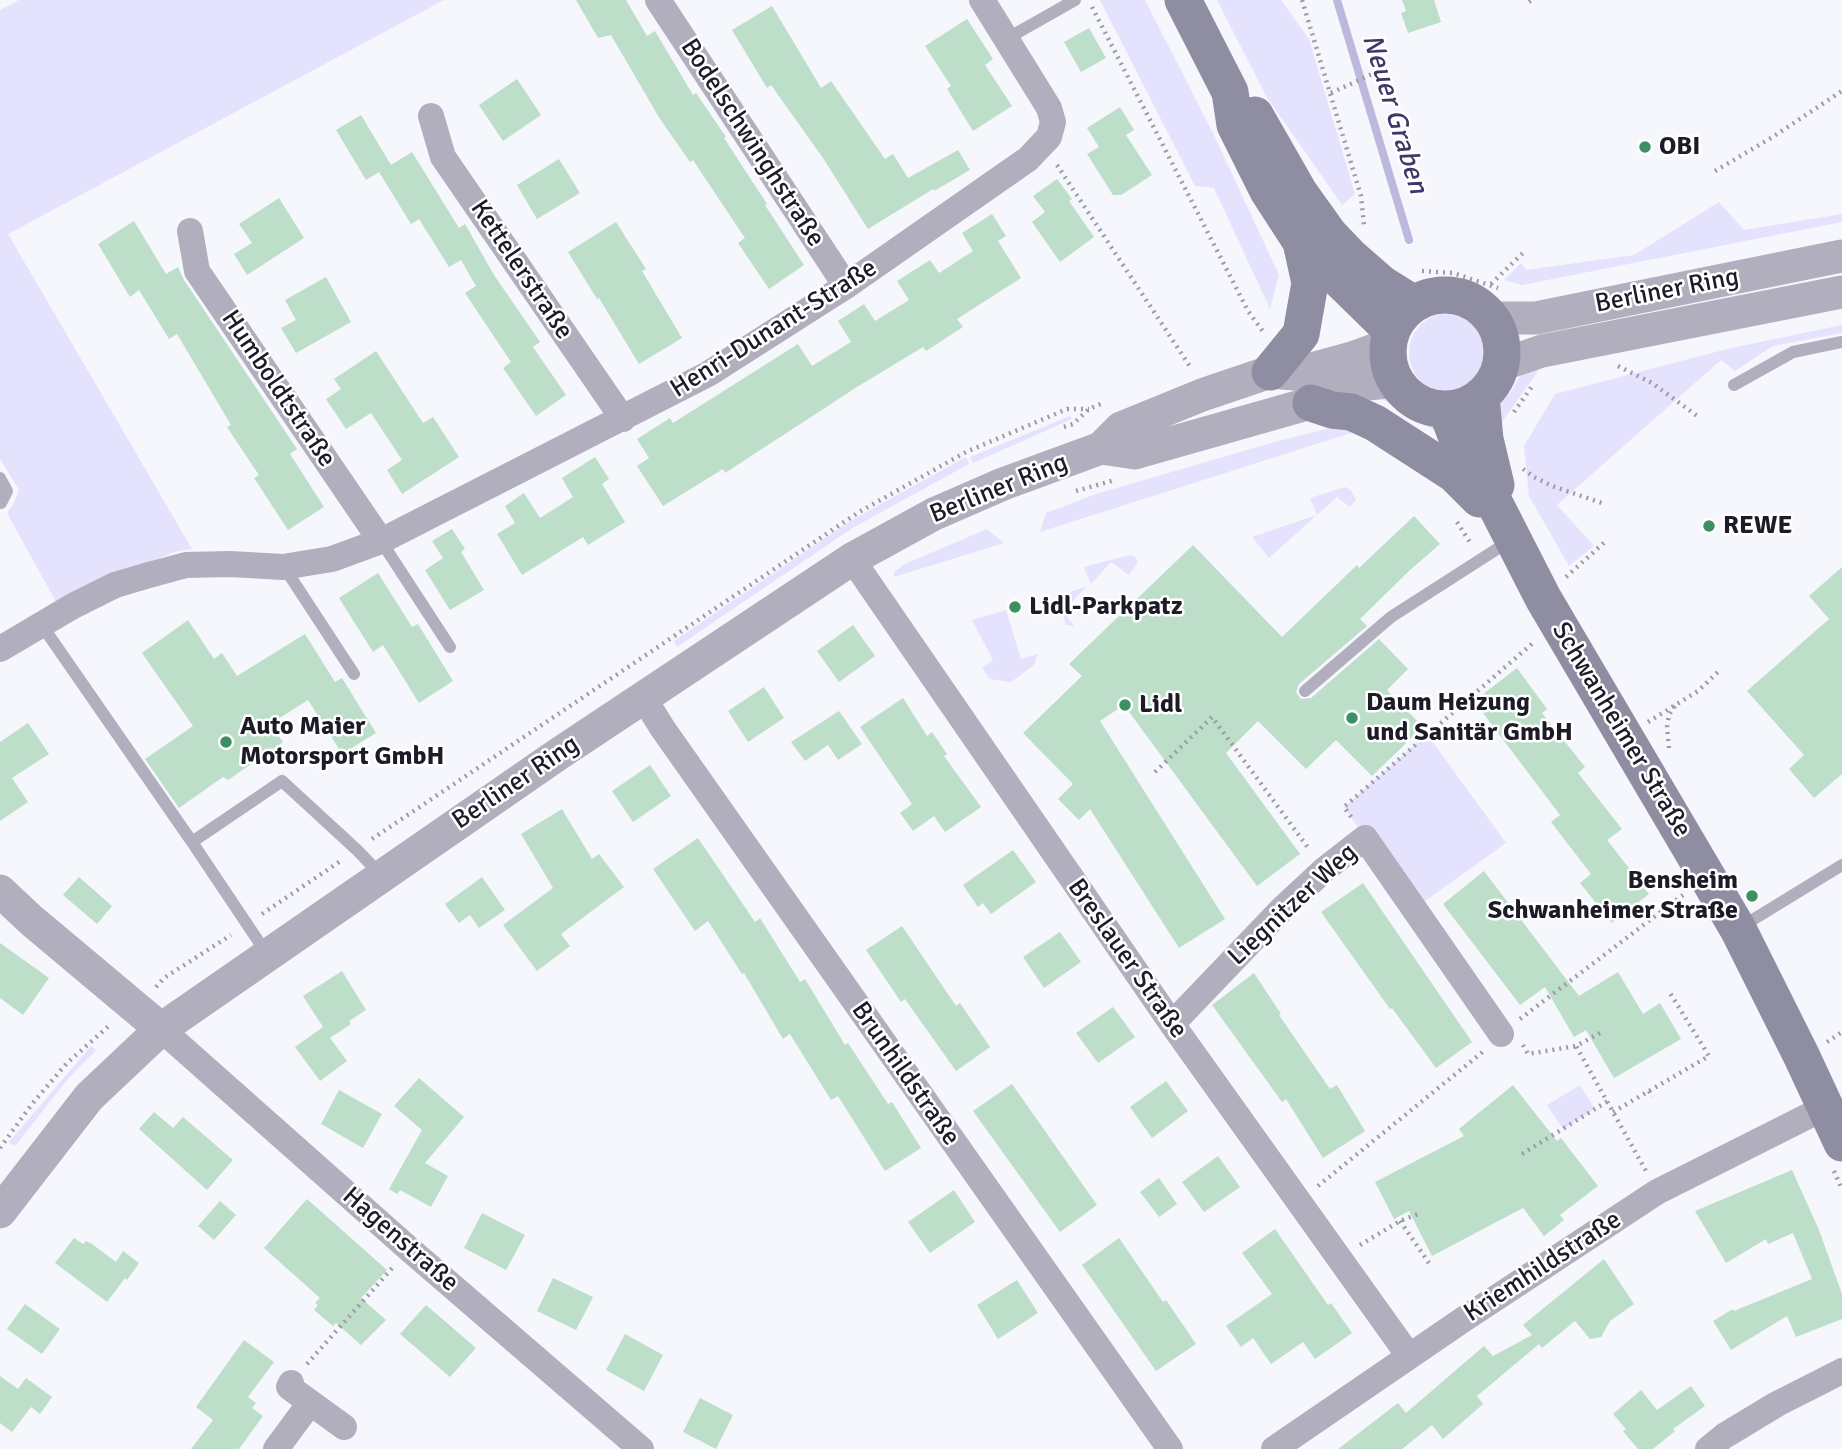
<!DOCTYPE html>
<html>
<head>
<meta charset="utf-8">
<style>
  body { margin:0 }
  canvas { display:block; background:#f6f6fd }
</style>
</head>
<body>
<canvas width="1842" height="1449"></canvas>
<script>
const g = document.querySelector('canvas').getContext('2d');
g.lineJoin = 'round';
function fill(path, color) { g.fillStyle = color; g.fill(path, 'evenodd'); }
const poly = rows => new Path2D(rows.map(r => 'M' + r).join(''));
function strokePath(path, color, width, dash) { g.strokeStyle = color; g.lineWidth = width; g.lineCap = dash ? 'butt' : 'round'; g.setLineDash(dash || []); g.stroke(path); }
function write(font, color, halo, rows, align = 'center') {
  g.font = font + ' Signika,sans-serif'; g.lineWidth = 5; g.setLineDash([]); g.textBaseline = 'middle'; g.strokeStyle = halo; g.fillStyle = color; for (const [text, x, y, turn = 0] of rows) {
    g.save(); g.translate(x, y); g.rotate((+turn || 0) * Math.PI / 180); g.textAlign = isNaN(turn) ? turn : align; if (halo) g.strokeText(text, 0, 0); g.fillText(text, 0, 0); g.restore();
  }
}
fill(poly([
  [19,0,444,0,8,234,192,549,174,552,56,602,7,513,13,505,19,490,0,459,0,10],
  [1100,0,1145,0,1214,135,1279,275,1270,309,1214,188,1195,186],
  [1217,0,1281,0,1309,39,1355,194,1342,205,1266,96],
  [1719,202,1744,230,1842,214,1842,222,1522,285,1504,280,1521,263,1526,270,1634,255],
  '1409 353a40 40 0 1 1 80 0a40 40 0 1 1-80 0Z',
  [1842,325,1842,333,1773,346,1735,371,1721,360,1557,505,1594,546,1569,566,1529,496,1524,446,1555,394,1727,349],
  [1538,363,1538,371,1502,422,1495,425,1499,403,1511,392,1521,374],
  [1372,393,1391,398,1422,415,1440,428,1449,439],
  [1070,416,1072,419,973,463,970,457],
  [1343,425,1354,432,1040,532,1046,513,1096,494,1278,441],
  [966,457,969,464,854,527,677,647,674,641,850,521],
  [1345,487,1351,490,1356,500,1350,507,1337,497,1269,558,1252,537,1317,515,1310,498],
  [987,529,1004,543,894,577,894,572,905,564],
  [1126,556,1134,556,1138,562,1129,575,1111,562,1091,584,1084,567],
  [1087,586,1063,611,1074,626,1066,625,1057,597],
  [1006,610,1021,659,1038,654,1033,666,1011,682,990,679,982,668,993,660,972,620],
  [1427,734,1506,843,1414,909,1344,807],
  [91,1046,96,1050,67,1080,15,1146,9,1142],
  [1580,1085,1595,1109,1563,1129,1547,1105]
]), '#e5e2fe');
strokePath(poly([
  [1337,0,1409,240]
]), '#bdb9de', 8);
fill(poly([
  [576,0,626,0,647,36,655,31,693,95,696,93,726,137,724,138,767,204,765,205,804,265,769,289,738,243,745,238,693,160,690,162,660,119,611,35,598,38],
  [1402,0,1434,0,1441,22,1408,33,1401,13,1406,11],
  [772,6,821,88,831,81,885,159,893,154,908,178,958,150,970,170,934,191,933,189,868,229,823,158,771,85,767,88,732,30],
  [967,19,993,59,985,65,1012,106,973,131,947,89,951,86,925,46],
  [1089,28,1106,58,1081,72,1064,42],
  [517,79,541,115,503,141,479,105],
  [1120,107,1134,130,1126,135,1152,175,1121,195,1113,195,1087,154,1099,147,1087,128],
  [361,115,391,165,412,152,459,228,465,224,494,275,540,342,533,347,566,395,536,416,503,368,511,362,465,293,476,286,461,260,449,267,419,219,411,224,379,172,366,180,336,130],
  [559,159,580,193,537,219,517,185],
  [1057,179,1072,199,1069,201,1094,237,1060,262,1032,222,1045,212,1033,196],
  [279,198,304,238,247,275,234,254,252,243,239,224],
  [992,214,1006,236,998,241,1021,278,957,319,963,327,926,351,923,347,857,387,725,473,723,469,663,506,637,466,649,458,637,439,670,418,673,423,798,344,812,366,851,342,838,321,864,304,875,321,909,300,897,281,930,260,939,273,973,251,962,233],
  [134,221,166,274,178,267,184,280,297,449,290,454,324,507,288,530,254,478,259,475,227,427,231,425,177,334,169,339,139,290,130,297,98,244],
  [616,222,646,269,642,271,682,338,639,364,599,298,597,299,568,252],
  [326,277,351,322,296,353,281,328,296,320,285,300],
  [376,351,423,423,433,417,459,457,402,494,387,470,402,460,371,413,346,429,326,399,341,389,334,379],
  [595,457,609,479,602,484,625,522,588,545,583,537,522,575,497,534,515,523,505,506,524,493,540,518,573,497,562,478],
  [1414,516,1440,544,1410,570,1360,619,1367,626,1299,684,1296,692,1301,699,1311,698,1379,639,1408,669,1387,690,1423,727,1372,776,1336,740,1306,769,1258,721,1226,753,1300,854,1257,886,1124,705,1100,721,1225,919,1179,948,1090,809,1079,820,1058,799,1073,784,1023,733,1082,676,1069,664,1193,545,1282,637,1357,565,1359,568],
  [452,529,465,549,461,552,484,590,450,610,425,570,443,558,432,541],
  [1842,567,1842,774,1814,798,1789,769,1804,755,1747,691,1829,619,1809,596],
  [378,573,412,627,418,624,453,681,419,703,383,645,373,652,339,598],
  [188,620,214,659,222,653,237,676,305,634,335,682,342,678,376,733,342,754,308,700,270,724,283,742,228,780,223,777,179,808,145,759,193,726,142,653],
  [853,625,875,656,839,682,817,651],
  [1517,668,1547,709,1542,713,1585,767,1578,773,1622,829,1607,840,1649,894,1612,923,1580,883,1591,874,1551,822,1560,815,1474,701],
  [764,687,784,718,748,742,728,711],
  [903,698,927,736,932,732,947,754,944,756,981,807,945,832,934,816,913,831,900,813,912,804,860,727],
  [839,711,862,744,838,760,828,745,805,761,791,742],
  [28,723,49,754,12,778,28,802,0,821,0,742],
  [650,765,671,796,633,822,612,791],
  [562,809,592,859,599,854,624,887,561,934,570,946,537,971,503,925,553,888,521,834],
  [698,838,755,922,760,918,800,982,805,979,845,1045,848,1043,888,1104,892,1102,921,1148,885,1171,838,1096,831,1100,790,1034,783,1039,744,973,742,974,708,921,695,931,653,869],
  [1013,850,1036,882,991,914,983,903,978,907,963,885],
  [1484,871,1579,996,1618,972,1643,1014,1660,1003,1681,1039,1614,1078,1586,1030,1574,1037,1545,987,1520,1005,1443,904],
  [79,877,112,906,97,924,63,895],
  [482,877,505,910,479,928,470,915,459,923,445,904],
  [1363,883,1472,1042,1436,1068,1392,1008,1390,1009,1321,912],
  [902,926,956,1006,960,1003,990,1047,956,1071,905,999,901,1002,866,950],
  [1060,932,1081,962,1044,988,1023,957],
  [0,943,49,978,23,1015,0,998],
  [342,971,366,1010,349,1021,351,1024,330,1038,347,1061,320,1081,295,1047,323,1027,303,996],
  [1254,973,1281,1014,1279,1015,1330,1089,1337,1085,1365,1131,1323,1158,1286,1099,1282,1102,1212,1005],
  [1113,1007,1135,1037,1098,1063,1076,1033],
  [419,1078,464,1117,425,1163,448,1176,431,1207,400,1190,397,1194,389,1189,422,1130,394,1106],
  [1166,1081,1188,1111,1152,1138,1130,1107],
  [1012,1084,1097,1205,1060,1232,973,1111],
  [1513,1085,1557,1141,1561,1138,1598,1186,1560,1215,1564,1220,1544,1236,1523,1208,1432,1256,1409,1211,1394,1219,1375,1182,1464,1136,1459,1129],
  [339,1090,382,1114,363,1148,321,1124],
  [154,1112,173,1128,183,1117,233,1160,207,1190,139,1129],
  [1218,1156,1240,1187,1204,1212,1182,1182],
  [1792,1170,1819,1230,1842,1294,1842,1319,1796,1337,1787,1316,1731,1350,1713,1321,1733,1309,1734,1311,1812,1279,1793,1233,1768,1244,1766,1239,1726,1263,1695,1211],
  [1159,1178,1177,1204,1159,1217,1140,1192],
  [954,1190,975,1222,930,1253,908,1222],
  [307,1199,387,1270,361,1298,386,1320,361,1345,336,1323,333,1326,314,1310,318,1305,315,1303,320,1298,264,1248],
  [220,1201,236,1215,214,1240,198,1226],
  [482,1213,525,1235,506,1270,464,1248],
  [1275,1229,1328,1305,1331,1303,1352,1333,1315,1359,1303,1342,1271,1364,1253,1338,1241,1347,1226,1326,1272,1294,1242,1253],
  [74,1238,83,1244,86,1241,92,1244,116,1262,123,1251,139,1263,127,1280,125,1278,107,1302,55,1263],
  [1119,1238,1163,1302,1166,1300,1196,1344,1156,1371,1082,1265],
  [1604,1259,1634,1304,1610,1321,1601,1337,1590,1339,1575,1321,1542,1348,1539,1344,1477,1396,1483,1404,1443,1439,1432,1425,1402,1449,1338,1449,1398,1403,1406,1413,1484,1346,1493,1356,1532,1335,1523,1325],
  [553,1278,593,1297,576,1330,537,1311],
  [1017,1280,1038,1313,998,1339,977,1305],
  [25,1304,60,1329,42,1354,7,1329],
  [426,1305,476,1348,450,1377,400,1334],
  [625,1334,663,1355,644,1391,606,1370],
  [244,1340,274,1362,248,1397,256,1403,252,1408,263,1416,239,1449,191,1449,213,1420,196,1407],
  [0,1376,18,1389,26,1378,52,1397,40,1414,31,1407,12,1432,0,1423],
  [1691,1386,1705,1406,1673,1429,1675,1431,1653,1449,1638,1449,1623,1431,1626,1429,1613,1414,1641,1390,1657,1410],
  [700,1398,733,1415,716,1449,683,1432]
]), '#bddec8');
strokePath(poly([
  [1302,0,1361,196,1364,225],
  [1529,2,1532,0],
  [1092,7,1248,311,1264,333],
  [1331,93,1383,69],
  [1057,165,1191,368],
  [1715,171,1771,138,1842,91],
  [1422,271,1453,273,1498,288],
  [1491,284,1526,250],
  [1618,366,1652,383,1700,418],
  [1514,412,1533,385],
  [1064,427,1073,424,1089,409,1103,403],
  [1523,469,1534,477,1552,486,1605,504],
  [1076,491,1115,480],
  [1457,522,1471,544],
  [1566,577,1607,540],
  [1648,722,1698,691,1721,669],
  [1669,748,1667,727,1669,715,1675,706],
  [1155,772,1212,717,1309,849],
  [1351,817,1344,807,1534,642],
  [372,839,859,512,966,452,1067,409,1089,409],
  [262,914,342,860],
  [156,987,164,978,231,935],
  [1520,1019,1683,895],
  [1600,1033,1576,1046,1646,1171],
  [1827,1042,1842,1032],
  [1523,1045,1528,1054,1576,1046],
  [1649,1091,1653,1097],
  [1613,1112,1709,1056,1670,993],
  [0,1148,32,1104,67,1063,111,1024],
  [1522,1154,1608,1101],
  [1834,1171,1842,1189],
  [1318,1186,1485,1050],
  [1400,1221,1431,1266],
  [1360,1245,1400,1221,1421,1213],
  [307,1364,394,1266]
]), '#9d9ca5', 4.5, [2, 5]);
strokePath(poly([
  [1008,38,1075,0],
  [1734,385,1793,352,1842,342],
  [0,478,7,491,1,503],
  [381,541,450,647],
  [284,567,354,674],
  [41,624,192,842],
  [1305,691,1391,617,1511,540],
  [1741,927,1842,865],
  [267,954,192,842,282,781,357,850,381,875]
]), '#b1afbe', 12);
strokePath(poly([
  [658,0,846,286],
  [431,116,443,157,623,419],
  [190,231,197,271,381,541],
  [852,559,1172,1024,1409,1356],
  [0,649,73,606,115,585,149,575,186,565,230,564,283,567,332,559,381,541,708,374,846,286,1028,159,1049,137,1053,122,1049,108,982,0],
  [643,697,663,729,1170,1449],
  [1172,1024,1282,909,1324,870,1365,838,1501,1034],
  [161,1029,409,1249,641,1449],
  [291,1383,289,1387,344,1427],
  [276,1449,310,1403],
  [1274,1449,1464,1319,1657,1192,1826,1107],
  [1708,1449,1724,1436,1777,1404,1842,1371]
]), '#b1afbe', 26);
strokePath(poly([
  [1492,318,1536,318,1842,256],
  [1501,365,1542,351,1842,292],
  [1101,448,1135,453,1311,403,1327,394,1359,385,1396,381],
  [0,891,31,920,161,1029],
  [0,1212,89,1097,161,1029,557,755,852,559,934,514,1003,484,1101,448,1121,428,1202,395,1270,372,1294,374,1352,358,1388,345]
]), '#b1afbe', 33);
strokePath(poly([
  [1183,0,1230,92,1235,125,1268,191,1301,242,1392,331],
  [1255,115,1299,192,1329,234,1351,257,1382,284,1414,304],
  '1388 352a57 57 0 1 1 114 0a57 57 0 1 1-114 0Z',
  [1270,372,1301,334,1310,283,1301,242],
  [1481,397,1485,439,1496,485],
  [1311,403,1332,410,1351,412,1375,423,1454,474,1479,499],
  [1446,409,1460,446,1481,488,1495,504,1543,598,1738,929,1802,1057,1842,1143]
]), '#8f8da2', 37);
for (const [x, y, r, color] of [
  [1645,147,7,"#3d9062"],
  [1709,526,7,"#3d9062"],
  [1015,607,7,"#3d9062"],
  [1125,705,7,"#3d9062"],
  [1352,718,7,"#3d9062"],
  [226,742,7,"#3d9062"],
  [1752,896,7,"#3d9062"]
]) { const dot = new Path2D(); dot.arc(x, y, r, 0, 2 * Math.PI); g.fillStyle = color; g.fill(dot); strokePath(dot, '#fff', 2.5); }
write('26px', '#1d1b27', '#fff', [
  ["Bodelschwinghstraße",752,143,57],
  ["Kettelerstraße",521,270,56],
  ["Berliner Ring",1667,291,-11],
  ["Henri-Dunant-Straße",774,329,-32],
  ["Humboldtstraße",278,389,56],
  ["Berliner Ring",999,489,-22],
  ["Schwanheimer Straße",1621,730,59],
  ["Berliner Ring",516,783,-34],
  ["Liegnitzer Weg",1293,905,-43],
  ["Breslauer Straße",1127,959,55],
  ["Brunhildstraße",905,1074,55],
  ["Hagenstraße",400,1240,41],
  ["Kriemhildstraße",1543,1267,-33]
]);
write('bold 26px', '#1d1b27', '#fff', [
  ["OBI",1659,147],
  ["REWE",1723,526],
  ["Lidl-Parkpatz",1029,607],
  ["Daum Heizung",1366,703],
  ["und Sanitär GmbH",1366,733],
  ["Lidl",1139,705],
  ["Auto Maier",240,727],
  ["Motorsport GmbH",240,757],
  ["Bensheim",1738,881,"right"],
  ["Schwanheimer Straße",1738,911,"right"]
], 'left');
write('italic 28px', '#403768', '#fff', [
  ["Neuer Graben",1394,114,73]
]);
</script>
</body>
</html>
